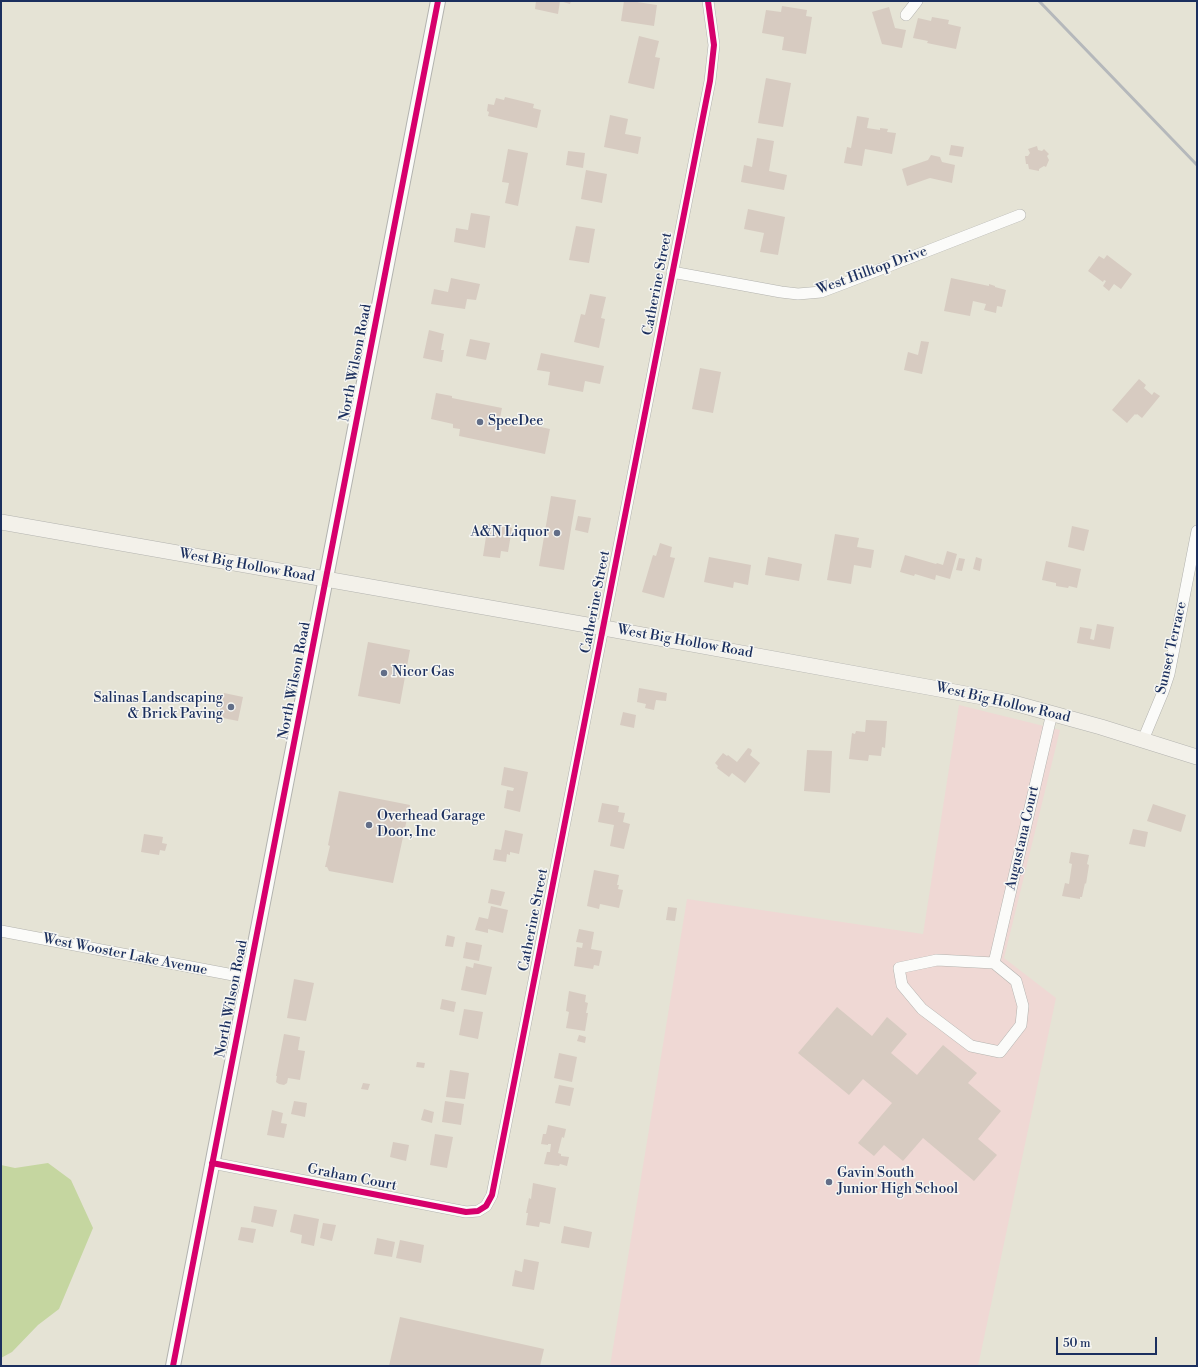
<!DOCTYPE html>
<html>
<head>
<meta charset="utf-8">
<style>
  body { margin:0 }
  #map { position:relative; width:1198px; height:1367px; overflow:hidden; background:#e5e3d5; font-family:"Libre Bodoni",serif }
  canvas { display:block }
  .frame { position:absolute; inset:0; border:2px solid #1b2f5e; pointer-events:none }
  .scale { position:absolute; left:1056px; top:1337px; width:101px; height:18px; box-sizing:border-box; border:2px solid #1b2f5e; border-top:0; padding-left:5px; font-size:12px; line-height:14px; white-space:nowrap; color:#1b2f5e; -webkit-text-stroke:3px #f6f6f2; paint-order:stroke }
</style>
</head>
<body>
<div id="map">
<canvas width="1198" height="1367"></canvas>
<div class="frame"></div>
<div class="scale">50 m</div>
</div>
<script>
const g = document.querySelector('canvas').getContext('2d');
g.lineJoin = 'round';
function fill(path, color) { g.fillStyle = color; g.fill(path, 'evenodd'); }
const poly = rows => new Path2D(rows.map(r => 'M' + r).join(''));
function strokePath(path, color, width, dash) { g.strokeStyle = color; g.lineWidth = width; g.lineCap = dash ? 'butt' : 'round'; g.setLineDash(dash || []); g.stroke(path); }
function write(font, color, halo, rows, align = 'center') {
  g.font = font + ' "Libre Bodoni",serif'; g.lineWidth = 3; g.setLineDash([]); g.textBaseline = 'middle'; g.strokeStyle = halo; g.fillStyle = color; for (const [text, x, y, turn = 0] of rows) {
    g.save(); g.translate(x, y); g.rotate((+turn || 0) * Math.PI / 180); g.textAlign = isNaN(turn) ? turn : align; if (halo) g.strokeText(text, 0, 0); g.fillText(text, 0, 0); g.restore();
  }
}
fill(poly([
  [959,705,1060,730,1004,958,1056,998,978,1366,610,1366,687,899,923,934]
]), '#efd8d4');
fill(poly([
  [48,1163,71,1180,93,1228,59,1309,38,1325,12,1352,1,1358,1,1165,15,1168]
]), '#c5d6a0');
fill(poly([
  [536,1,560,1,558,14,535,9],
  [560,1,571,1,570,4],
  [624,1,637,1,637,2,657,5,654,26,621,21],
  [782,6,807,10,806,16,812,17,806,54,782,50,784,37,762,33,766,10,781,12],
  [889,7,895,28,906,30,902,48,882,44,872,12],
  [932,17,949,20,948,24,961,27,956,49,927,43,928,41,913,38,918,18,931,21],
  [639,36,659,41,655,57,660,58,654,89,628,83],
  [766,78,791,83,783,127,758,123],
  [505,97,534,104,533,108,541,110,537,128,488,116,489,112,487,111,488,104,494,105,496,98,504,100],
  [610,115,628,119,625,134,641,137,638,154,604,147],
  [857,116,869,118,867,128,880,130,880,128,888,129,887,132,896,133,892,154,865,149,862,166,844,163,847,147,851,148],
  [757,138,774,141,769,171,787,175,784,190,741,182,744,165,752,167],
  [951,145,964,147,962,157,949,155],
  [1037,146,1038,150,1042,151,1044,149,1049,154,1047,156,1049,160,1046,167,1044,166,1039,169,1039,171,1029,169,1028,164,1026,164,1025,156,1028,156,1030,153,1028,149],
  [508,149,528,153,518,206,505,203,509,183,502,182],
  [568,151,585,153,583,168,566,165],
  [931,155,940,157,942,162,955,165,952,183,930,178,907,186,902,169,928,160],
  [586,170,607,174,602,203,581,199],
  [748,209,785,217,778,255,760,252,764,233,744,229],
  [471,213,490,216,485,248,454,242,456,228,468,230],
  [576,226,595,229,589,263,569,260],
  [1107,255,1132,274,1121,289,1114,284,1109,291,1103,286,1106,281,1104,280,1103,282,1088,271,1099,256,1104,259],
  [451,278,480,284,476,300,467,299,465,309,431,304,434,289,448,292],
  [951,278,989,286,989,284,995,286,995,287,1006,290,1002,307,997,306,996,313,984,310,986,304,973,301,970,316,944,311],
  [590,294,606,297,601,318,605,319,599,348,574,342,581,314,585,315],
  [429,330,444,334,441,350,444,350,442,362,423,358],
  [470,339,490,343,486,360,466,356],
  [921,341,929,342,922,374,904,370,908,352,918,355],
  [541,353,604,366,600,384,585,381,583,392,548,385,550,372,537,370],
  [700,368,721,372,713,413,692,409],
  [1139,379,1146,385,1144,388,1152,395,1154,392,1160,396,1142,418,1137,414,1136,415,1135,414,1127,423,1112,410],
  [436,393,452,396,452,398,502,408,500,418,550,429,545,454,459,436,460,429,453,428,453,424,431,419],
  [551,496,576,500,564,570,539,566],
  [578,516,591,518,588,533,575,530],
  [488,524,512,528,508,552,501,551,500,558,483,556],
  [1072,526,1089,530,1084,551,1068,547],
  [835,534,859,538,857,547,874,550,871,568,854,565,851,584,827,580],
  [660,543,672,547,670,557,675,558,664,598,642,592,653,555,656,556],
  [947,551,957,554,950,579,936,575,935,580,915,574,914,576,900,572,905,555,936,564,937,563,943,565],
  [709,557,751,565,748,585,734,582,733,588,704,582],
  [768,557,802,564,799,581,765,575],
  [976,557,982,559,980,571,973,569],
  [959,558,965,559,962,571,956,570],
  [1046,561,1081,569,1077,588,1069,586,1068,588,1056,586,1056,583,1042,580],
  [1097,624,1114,627,1110,649,1077,643,1080,627,1092,629,1090,639,1094,640],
  [368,642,410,650,400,704,358,696],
  [639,688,667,693,666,701,656,700,654,710,645,708,646,704,637,702],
  [224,693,243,697,238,721,218,717],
  [623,712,636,715,634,728,620,725],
  [866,720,887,721,885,748,882,747,881,756,869,755,868,761,849,759,852,733,855,734,856,731,865,732],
  [748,748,751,749,752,751,750,755,760,763,745,783,732,773,729,777,717,768,718,766,715,763,723,753,727,756,728,755,737,762],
  [807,750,832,751,830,793,804,791],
  [504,767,528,772,520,812,504,808,507,790,513,791,514,788,501,785],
  [339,791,410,805,393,883,329,871,327,867,325,867,330,846,328,845],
  [602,803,619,806,618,812,625,813,623,822,630,824,624,849,610,846,614,825,598,822],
  [1153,804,1186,815,1181,832,1147,821],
  [1133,829,1148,832,1145,847,1129,844],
  [505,830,523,834,519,854,510,852,510,855,507,854,506,862,493,860,495,849,501,850],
  [144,834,163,837,162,843,167,844,165,851,160,850,159,855,141,852],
  [1071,852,1089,855,1087,864,1089,865,1086,884,1085,883,1082,897,1080,897,1080,899,1062,896,1065,883,1069,884,1072,864,1069,863],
  [594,870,619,875,617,885,619,885,618,889,623,890,619,908,600,904,599,909,587,906],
  [491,889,505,892,501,906,488,903],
  [491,906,508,910,503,933,488,929,488,933,475,930,479,917,488,919],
  [668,907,677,908,675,921,666,920],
  [579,929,594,932,591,949,602,951,599,966,594,965,593,969,574,966,577,947,582,948,583,943,576,942],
  [447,935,455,937,453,947,445,946],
  [466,942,482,945,479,961,463,958],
  [474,963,492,967,486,995,461,990,466,966,473,968],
  [294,979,314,983,306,1021,287,1018],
  [569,991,586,995,585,1002,588,1003,586,1013,588,1013,585,1031,566,1028,569,1012,566,1011],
  [442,999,456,1002,454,1012,440,1009],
  [837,1007,872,1036,887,1017,907,1034,891,1053,917,1075,943,1045,977,1073,968,1083,1001,1111,978,1139,997,1155,974,1181,923,1138,903,1161,884,1145,874,1156,858,1143,892,1103,863,1079,849,1095,798,1053],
  [464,1009,483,1012,478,1039,459,1035],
  [284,1034,300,1037,298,1050,305,1051,300,1080,288,1078,287,1083,284,1085,279,1084,276,1082,277,1076,276,1076],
  [579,1035,586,1037,585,1043,577,1041],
  [559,1053,577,1057,572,1082,554,1078],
  [417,1062,425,1063,424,1068,416,1067],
  [450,1070,469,1073,465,1099,446,1097],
  [363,1083,370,1084,368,1090,361,1089],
  [559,1085,574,1088,570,1106,555,1103],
  [294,1101,307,1103,305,1117,291,1114],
  [445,1101,464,1104,461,1125,442,1122],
  [424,1109,434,1112,432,1123,421,1120],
  [272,1110,283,1113,281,1123,287,1124,284,1138,267,1135],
  [548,1125,566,1129,564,1138,562,1137,558,1153,561,1154,561,1156,569,1157,567,1166,560,1164,559,1166,544,1164,547,1152,550,1152,551,1144,548,1144,548,1145,541,1144,543,1134,546,1134],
  [435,1134,453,1137,447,1168,430,1165],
  [393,1142,409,1145,406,1161,390,1157],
  [533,1183,556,1188,550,1224,540,1222,539,1227,526,1225,528,1213,526,1213,529,1198,531,1199],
  [254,1206,277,1210,273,1227,251,1222],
  [294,1214,319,1219,314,1246,301,1243,302,1235,290,1232],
  [323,1223,336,1225,332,1241,320,1238],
  [564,1226,592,1232,589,1248,561,1243],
  [241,1227,256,1229,253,1243,238,1240],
  [377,1238,395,1242,392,1257,374,1254],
  [400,1240,424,1245,421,1263,396,1258],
  [524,1259,539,1262,534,1290,512,1286,515,1270,522,1272],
  [400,1317,544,1349,540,1366,389,1366]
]), '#d7cbc1');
const minor = poly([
  [906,15,917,1],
  [672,272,781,292,798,294,821,292,845,283,1020,215],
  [1143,740,1163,692,1169,674,1197,531],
  [1,931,249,978],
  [937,960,994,963,1016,981,1023,1006,1021,1025,1000,1052,971,1046,922,1009,902,985,899,968,937,960],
  [994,963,1052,713],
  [212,1163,466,1212,478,1211,486,1206,492,1195,710,81,714,45,708,1]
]);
const tertiary = poly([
  [173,1366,438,1]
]);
const secondary = poly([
  [1,522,604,628,1010,702,1101,727,1197,757]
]);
strokePath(minor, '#b3b3af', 12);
strokePath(tertiary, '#b3b3af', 16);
strokePath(secondary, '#b3b3af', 16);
strokePath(minor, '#fbfbf9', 11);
strokePath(tertiary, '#fbfbf9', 14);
strokePath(secondary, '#f3f1ea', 15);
strokePath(poly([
  [1039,1,1197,165]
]), '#b5b8bb', 3);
strokePath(poly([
  [212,1163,466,1212,478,1211,486,1206,492,1195,710,81,714,45,708,1],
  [173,1366,438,1]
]), '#d6006c', 6);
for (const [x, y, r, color] of [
  [480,422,4,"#626e88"],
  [557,533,4,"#626e88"],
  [384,673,4,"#626e88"],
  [231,707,4,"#626e88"],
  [369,825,4,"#626e88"],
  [829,1182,4,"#626e88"]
]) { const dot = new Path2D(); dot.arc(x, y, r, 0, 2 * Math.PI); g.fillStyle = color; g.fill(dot); strokePath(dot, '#f6f6f2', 1.5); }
write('14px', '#1b2f5e', '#f6f6f2', [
  ["West Hilltop Drive",872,271,-20],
  ["Catherine Street",658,284,-79],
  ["North Wilson Road",356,363,-79],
  ["West Big Hollow Road",247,566,10],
  ["Catherine Street",596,602,-79],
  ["West Big Hollow Road",685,642,10],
  ["Sunset Terrace",1172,648,-77],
  ["North Wilson Road",295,681,-79],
  ["West Big Hollow Road",1003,703,13],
  ["Augustana Court",1023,838,-77],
  ["Catherine Street",534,920,-79],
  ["West Wooster Lake Avenue",125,955,11],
  ["North Wilson Road",232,999,-79],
  ["Graham Court",352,1178,11]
]);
write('14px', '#1b2f5e', '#f6f6f2', [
  ["SpeeDee",488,422],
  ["A&N Liquor",549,533,"right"],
  ["Nicor Gas",392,673],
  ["Salinas Landscaping",223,699,"right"],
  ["& Brick Paving",223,715,"right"],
  ["Overhead Garage",377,817],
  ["Door, Inc",377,833],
  ["Gavin South",837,1174],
  ["Junior High School",837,1190]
], 'left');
</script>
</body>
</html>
